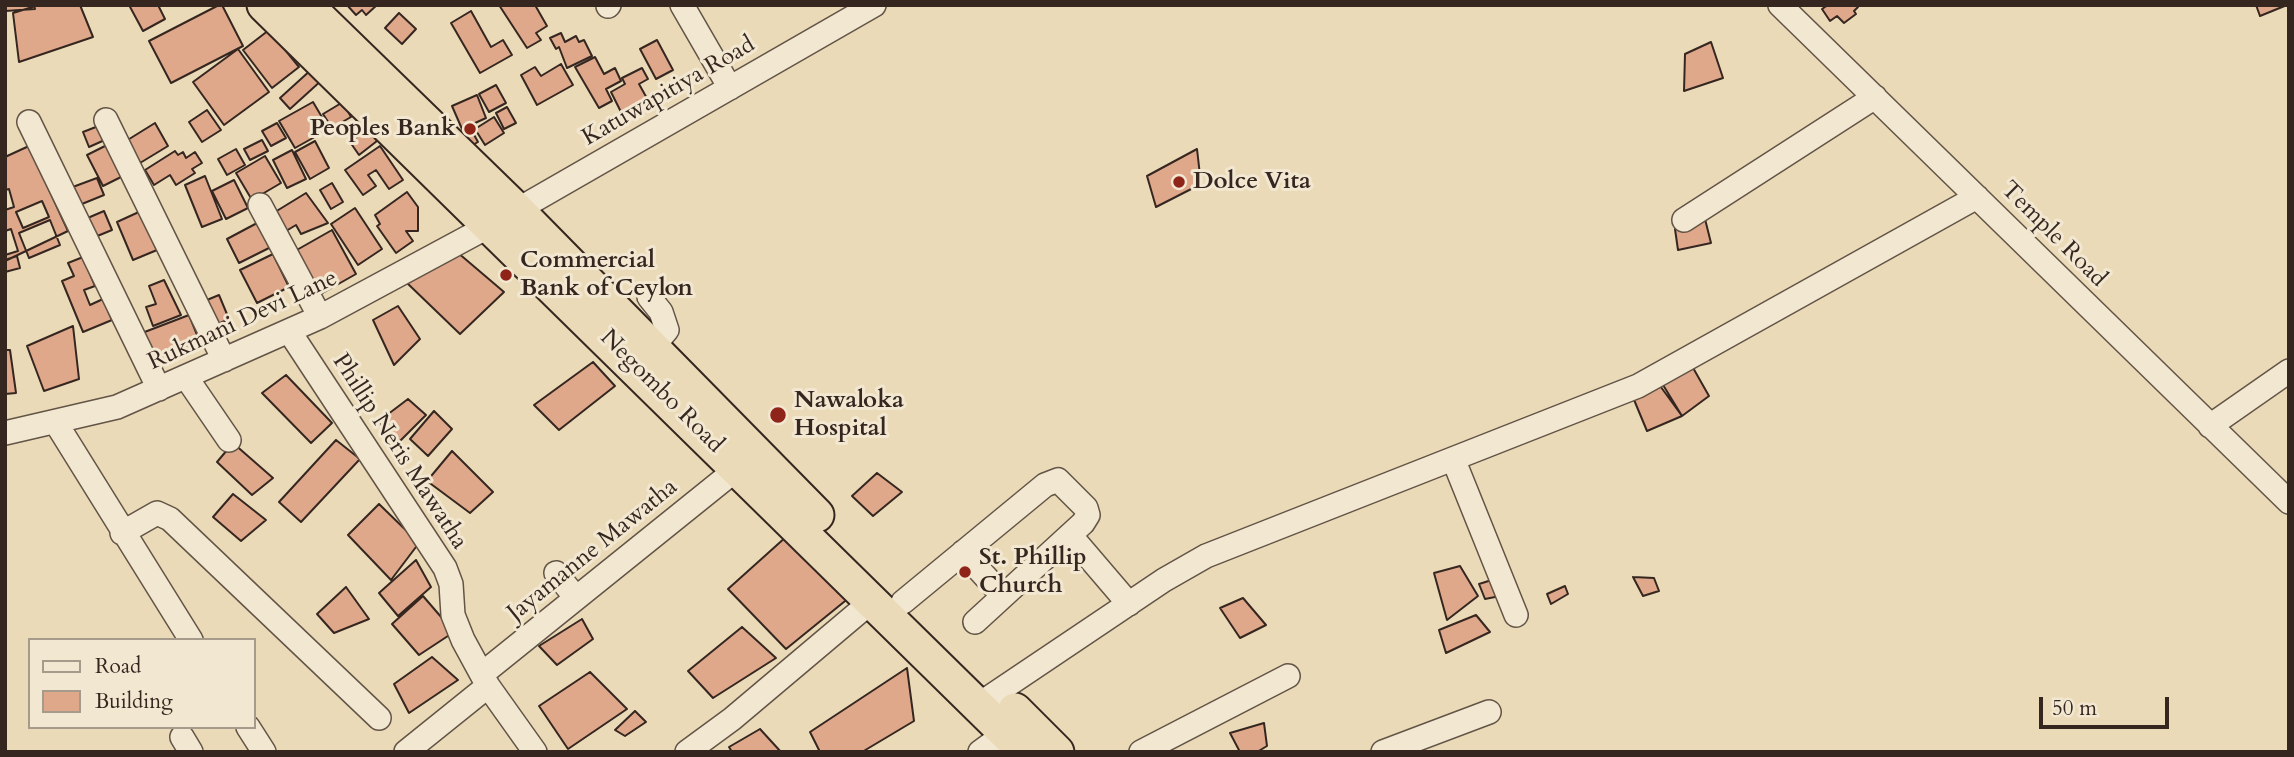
<!DOCTYPE html>
<html>
<head>
<meta charset="utf-8">
<style>
  body { margin:0 }
  #map { position:relative; width:2294px; height:757px; overflow:hidden; background:#ebdab8; font-family:Cardo,serif }
  canvas { display:block }
  .frame { position:absolute; inset:0; border:7px solid #352720; pointer-events:none }
  .legend { position:absolute; left:28px; top:638px; width:228px; height:91px; box-sizing:border-box; background:#f2e7d1; border:2px solid #a69a8a; margin:0; padding:9px 12px; list-style:none; font-size:21px; color:#352720 }
  .legend li { display:flex; align-items:center; gap:14px; height:35px }
  .legend b { width:35px; border:2px solid #a69a8a }
  .scale { position:absolute; left:2039px; top:697px; width:130px; height:32px; box-sizing:border-box; border:4px solid #352720; border-top:0; padding-left:9px; font-size:21px; line-height:24px; white-space:nowrap; color:#352720; -webkit-text-stroke:5px #f2e7d1; paint-order:stroke }
</style>
</head>
<body>
<div id="map">
<canvas width="2294" height="757"></canvas>
<div class="frame"></div>
<ul class="legend">
<li><b style="height:9px;background:#f2e7d1"></b>Road</li>
<li><b style="height:19px;background:#dfa88b"></b>Building</li>
</ul>
<div class="scale">50 m</div>
</div>
<script>
const g = document.querySelector('canvas').getContext('2d');
g.lineJoin = 'round';
function fill(path, color) { g.fillStyle = color; g.fill(path, 'evenodd'); }
const poly = rows => new Path2D(rows.map(r => 'M' + r).join(''));
function strokePath(path, color, width, dash) { g.strokeStyle = color; g.lineWidth = width; g.lineCap = dash ? 'butt' : 'round'; g.setLineDash(dash || []); g.stroke(path); }
function write(font, color, halo, rows, align = 'center') {
  g.font = font + ' Cardo,serif'; g.lineWidth = 6; g.setLineDash([]); g.textBaseline = 'middle'; g.strokeStyle = halo; g.fillStyle = color; for (const [text, x, y, turn = 0] of rows) {
    g.save(); g.translate(x, y); g.rotate((+turn || 0) * Math.PI / 180); g.textAlign = isNaN(turn) ? turn : align; if (halo) g.strokeText(text, 0, 0); g.fillText(text, 0, 0); g.restore();
  }
}
const building = poly([
  [5,5,34,5,35,9,5,11,5,5],
  [39,5,80,5,93,37,19,62,13,13,39,5],
  [129,5,158,5,165,19,143,31,129,5],
  [219,5,222,5,243,46,171,83,149,41,219,5],
  [347,5,377,5,366,15,362,10,356,15,347,5],
  [499,5,535,5,547,26,536,33,541,40,527,48,499,5],
  [1828,5,1857,5,1858,7,1854,11,1856,14,1844,23,1837,16,1830,21,1822,9,1828,5],
  [2256,5,2287,5,2260,16,2256,5],
  [471,11,491,47,503,40,512,55,480,73,451,23,471,11],
  [399,13,416,29,402,44,385,28,399,13],
  [269,30,299,67,272,88,243,50,269,30],
  [561,33,565,42,576,36,579,42,584,40,592,56,567,68,559,47,556,49,550,38,561,33],
  [657,40,673,70,656,79,640,49,657,40],
  [1711,42,1723,78,1684,91,1685,54,1711,42],
  [238,49,269,92,224,125,193,82,238,49],
  [595,57,604,74,615,68,621,81,606,89,612,101,599,108,575,67,595,57],
  [561,64,573,85,537,105,521,75,535,67,541,76,561,64],
  [313,68,323,79,290,109,280,98,313,68],
  [642,68,648,79,639,84,649,102,623,116,611,92,625,84,622,78,642,68],
  [496,85,506,103,489,112,479,94,496,85],
  [477,95,486,118,462,129,452,106,477,95],
  [313,102,329,129,295,148,279,121,313,102],
  [343,102,351,117,332,128,323,114,343,102],
  [507,107,516,123,504,129,496,113,507,107],
  [207,110,221,130,202,142,189,122,207,110],
  [494,117,504,133,485,145,475,129,494,117],
  [155,123,168,146,140,163,126,141,155,123],
  [277,123,286,138,271,146,262,131,277,123],
  [101,125,107,139,89,147,83,132,101,125],
  [368,129,377,141,359,155,350,142,368,129],
  [472,131,478,142,469,147,463,136,472,131],
  [262,140,268,151,250,160,244,149,262,140],
  [315,141,329,168,310,179,295,152,315,141],
  [107,145,123,176,103,186,87,155,107,145],
  [29,146,68,231,5,261,5,157,29,146],
  [380,146,403,180,389,189,376,170,368,175,376,186,363,195,345,170,380,146],
  [236,149,245,165,227,175,218,159,236,149],
  [1197,149,1201,184,1156,207,1147,176,1197,149],
  [292,150,306,179,287,188,273,160,292,150],
  [175,151,178,155,183,152,186,158,195,152,202,163,192,169,195,173,176,185,170,175,154,185,145,170,175,151],
  [265,156,281,183,252,200,236,173,265,156],
  [205,176,222,219,202,227,185,185,205,176],
  [97,178,104,195,77,206,70,188,97,178],
  [234,180,248,208,226,219,212,191,234,180],
  [332,183,343,202,331,209,320,190,332,183],
  [9,189,14,207,5,210,5,190,9,189],
  [407,192,418,207,418,231,406,231,413,241,396,253,377,226,380,224,375,215,407,192],
  [306,193,328,223,301,234,296,225,286,231,275,212,306,193],
  [42,201,49,217,23,228,16,212,42,201],
  [355,208,382,249,358,265,331,224,355,208],
  [104,211,112,230,90,239,83,220,104,211],
  [141,211,157,250,133,260,117,222,141,211],
  [1705,219,1711,243,1678,250,1675,229,1705,219],
  [50,220,60,245,29,258,19,233,50,220],
  [259,222,271,247,239,263,227,239,259,222],
  [11,229,18,251,5,255,5,231,11,229],
  [332,230,356,274,319,295,295,251,332,230],
  [457,252,504,292,460,334,406,282,457,252],
  [273,254,289,287,257,303,240,270,273,254],
  [17,256,20,268,5,272,5,260,17,256],
  [83,257,95,286,84,290,90,305,103,299,112,320,83,332,62,281,74,276,68,263,83,257],
  [164,280,181,315,153,326,146,307,156,304,149,286,164,280],
  [219,295,229,319,218,324,207,300,219,295],
  [398,306,420,339,394,365,373,320,398,306],
  [189,315,202,347,154,366,142,333,189,315],
  [73,326,79,379,44,391,27,346,73,326],
  [5,350,10,350,16,393,5,394,5,350],
  [593,362,615,386,559,430,534,405,593,362],
  [1692,366,1709,396,1682,416,1660,380,1692,366],
  [286,375,332,423,311,443,262,393,286,375],
  [1658,383,1682,416,1647,431,1632,395,1658,383],
  [408,399,426,415,395,446,379,421,408,399],
  [434,411,452,429,428,456,410,439,434,411],
  [336,440,360,459,301,522,279,502,336,440],
  [233,443,273,478,252,495,217,462,233,443],
  [452,451,493,492,470,513,427,481,452,451],
  [877,473,902,492,873,516,852,496,877,473],
  [233,494,266,520,241,541,213,517,233,494],
  [379,504,419,543,391,580,348,535,379,504],
  [787,536,850,597,786,649,728,589,787,536],
  [416,560,431,587,398,616,379,593,416,560],
  [1460,566,1478,596,1447,620,1434,573,1460,566],
  [1633,577,1654,578,1659,591,1643,596,1633,577],
  [1495,579,1500,596,1485,599,1479,584,1495,579],
  [1565,586,1568,594,1551,604,1547,594,1565,586],
  [346,587,369,619,334,633,317,614,346,587],
  [423,596,454,632,419,655,392,624,423,596],
  [1243,598,1266,625,1240,638,1220,608,1243,598],
  [1476,615,1490,632,1446,653,1439,630,1476,615],
  [582,619,593,639,557,665,539,646,582,619],
  [742,627,776,658,713,698,688,671,742,627],
  [432,657,458,680,409,713,394,684,432,657],
  [907,668,914,721,862,752,820,752,810,732,907,668],
  [590,672,627,709,568,749,539,706,590,672],
  [635,711,646,722,625,736,615,730,635,711],
  [1264,723,1267,746,1257,752,1240,752,1230,733,1264,723],
  [760,729,781,752,732,752,729,747,760,729]
]);
fill(building, '#dfa88b');
strokePath(building, '#352720', 2);
const minor = poly([
  [682,5,730,88],
  [1780,5,2289,502],
  [608,6,609,5],
  [106,120,224,360],
  [29,122,159,389],
  [260,205,320,317],
  [1684,220,1875,97],
  [649,297,661,312,667,330,652,348],
  [289,331,445,568,451,584,453,615,463,640,488,686,535,752],
  [186,377,229,440],
  [56,423,191,640],
  [2210,426,2289,371],
  [5,433,117,407,320,317,491,225,874,5],
  [1454,461,1516,615],
  [122,533,157,513,170,519,379,718],
  [1070,535,1129,604],
  [963,552,1003,596],
  [556,573,576,598],
  [903,602,1045,485,1058,480,1086,508,1088,515,1083,523,975,622],
  [482,674,738,468],
  [978,705,1164,580,1206,556,1638,386,1977,197],
  [248,727,264,752],
  [182,737,191,752],
  [406,752,488,686],
  [687,752,732,719,872,601],
  [980,752,1006,733],
  [1141,752,1288,676],
  [1383,752,1489,712]
]);
const highway = poly([
  [264,5,1025,752],
  [306,5,517,210,817,515],
  [1015,710,1057,752]
]);
strokePath(minor, '#625446', 26);
strokePath(highway, '#352720', 37);
strokePath(minor, '#f2e7d1', 23);
strokePath(highway, '#ebdab8', 33);
for (const [x, y, r, color] of [
  [470,129,7,"#8f2418"],
  [1179,182,7,"#8f2418"],
  [506,275,7,"#8f2418"],
  [778,415,9,"#8f2418"],
  [965,572,7,"#8f2418"]
]) { const dot = new Path2D(); dot.arc(x, y, r, 0, 2 * Math.PI); g.fillStyle = color; g.fill(dot); strokePath(dot, '#f2e7d1', 2.5); }
write('24px', '#352720', '#f2e7d1', [
  ["Katuwapitiya Road",669,92,-30],
  ["Temple Road",2053,235,45],
  ["Rukmani Devi Lane",243,321,-25],
  ["Negombo Road",661,392,45],
  ["Phillip Neris Mawatha",399,452,57],
  ["Jayamanne Mawatha",593,551,-39]
]);
write('bold 24px', '#352720', '#f2e7d1', [
  ["Peoples Bank",456,129,"right"],
  ["Dolce Vita",1193,182],
  ["Commercial",520,261],
  ["Bank of Ceylon",520,289],
  ["Nawaloka",794,401],
  ["Hospital",794,429],
  ["St. Phillip",979,558],
  ["Church",979,586]
], 'left');
</script>
</body>
</html>
